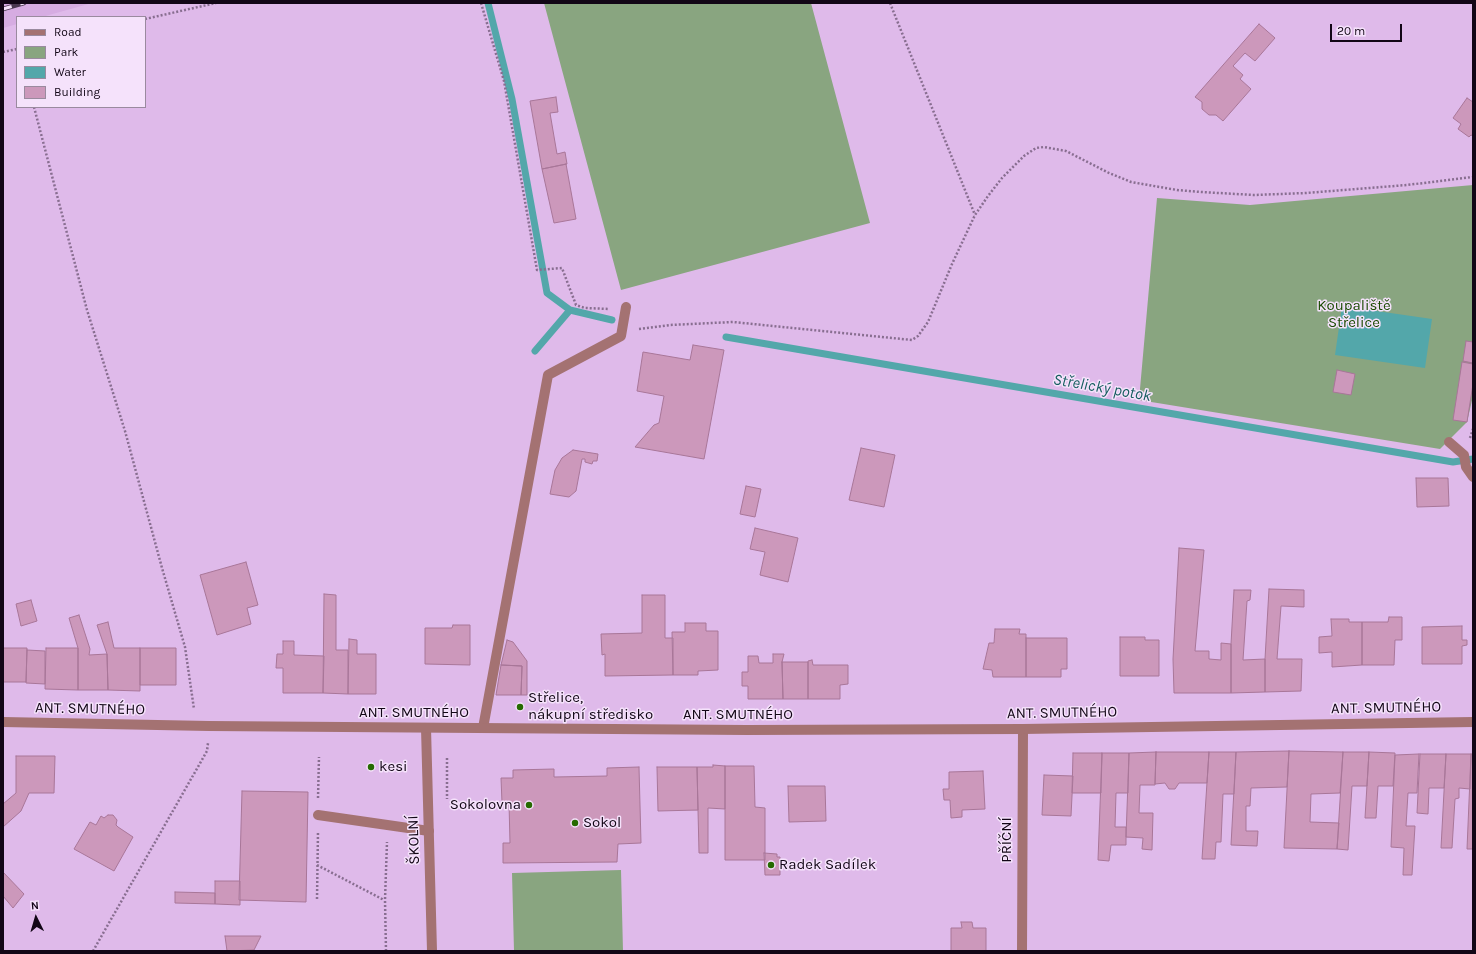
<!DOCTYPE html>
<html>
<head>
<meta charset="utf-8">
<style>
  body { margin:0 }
  #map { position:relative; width:1476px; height:954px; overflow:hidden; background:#dfbaea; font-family:Karla,sans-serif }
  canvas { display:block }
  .frame { position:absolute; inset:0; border:4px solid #120616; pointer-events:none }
  .legend { position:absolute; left:16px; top:16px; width:130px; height:92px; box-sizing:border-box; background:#f5e2fb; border:1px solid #9a8a9f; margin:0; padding:5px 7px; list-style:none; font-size:12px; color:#120616 }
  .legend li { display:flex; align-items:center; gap:8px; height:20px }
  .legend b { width:20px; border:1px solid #9a8a9f }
  .north { position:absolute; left:16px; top:898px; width:40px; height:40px; -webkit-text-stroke:3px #f5e2fb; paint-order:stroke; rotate:355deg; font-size:11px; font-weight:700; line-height:16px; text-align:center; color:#120616 }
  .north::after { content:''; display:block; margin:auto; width:14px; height:18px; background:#120616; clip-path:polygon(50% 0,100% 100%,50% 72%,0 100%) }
  .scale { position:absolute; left:1330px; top:24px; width:72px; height:18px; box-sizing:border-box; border:2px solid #120616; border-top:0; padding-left:5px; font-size:12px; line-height:14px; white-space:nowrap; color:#120616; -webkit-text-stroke:3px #f5e2fb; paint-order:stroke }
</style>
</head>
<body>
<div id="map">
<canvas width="1476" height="954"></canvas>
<div class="frame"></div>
<ul class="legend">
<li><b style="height:5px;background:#a47272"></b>Road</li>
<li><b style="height:11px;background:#89a580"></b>Park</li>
<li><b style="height:11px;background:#53a7aa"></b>Water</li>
<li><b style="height:11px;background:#cc98bb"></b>Building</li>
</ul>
<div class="north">N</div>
<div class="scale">20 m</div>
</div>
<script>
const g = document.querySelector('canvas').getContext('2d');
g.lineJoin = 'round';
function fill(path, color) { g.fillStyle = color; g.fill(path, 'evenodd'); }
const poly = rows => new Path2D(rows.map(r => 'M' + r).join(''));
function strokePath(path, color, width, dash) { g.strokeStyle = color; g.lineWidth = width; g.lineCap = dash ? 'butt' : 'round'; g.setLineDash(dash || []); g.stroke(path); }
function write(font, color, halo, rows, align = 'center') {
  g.font = font + ' Karla,sans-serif'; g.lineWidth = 3; g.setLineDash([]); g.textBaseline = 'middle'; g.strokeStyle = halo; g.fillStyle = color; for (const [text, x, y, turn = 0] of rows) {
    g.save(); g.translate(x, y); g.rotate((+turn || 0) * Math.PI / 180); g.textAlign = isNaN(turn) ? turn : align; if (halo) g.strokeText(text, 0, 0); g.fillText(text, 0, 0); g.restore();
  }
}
fill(poly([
  [3,3,92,3,42,17,17,17,17,24,3,28]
]), '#d6ace2');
fill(poly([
  [544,3,811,3,870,223,621,290],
  [1473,185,1473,396,1467,422,1440,449,1139,400,1157,198,1250,205],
  [621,870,623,951,514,951,512,873]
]), '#89a580');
fill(poly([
  [1342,306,1432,319,1425,368,1335,355]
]), '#53a7aa');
strokePath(poly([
  [488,3,512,99,547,293,570,310],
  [726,337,1453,462,1473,459],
  [535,351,570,310,612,320]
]), '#53a7aa', 7);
const building = poly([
  [1259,24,1275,38,1255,61,1245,53,1233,66,1243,75,1240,79,1251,89,1223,121,1216,115,1209,115,1202,109,1202,102,1195,97,1259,24],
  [556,97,558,112,550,113,557,154,565,152,567,164,542,169,530,101,556,97],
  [1467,98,1473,102,1473,136,1471,135,1469,137,1458,129,1461,124,1453,118,1467,98],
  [566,164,576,219,554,223,542,169,566,164],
  [1466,341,1473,342,1473,363,1463,361,1466,341],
  [693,345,724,350,704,459,635,447,654,425,659,423,664,396,637,391,643,352,690,360,693,345],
  [1462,362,1473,364,1473,384,1467,422,1453,420,1462,362],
  [1337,370,1355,374,1351,395,1333,392,1337,370],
  [861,448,895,455,884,507,849,500,861,448],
  [573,450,598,454,597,461,593,461,592,464,585,462,585,459,582,459,576,491,569,497,550,494,555,470,562,458,573,450],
  [1416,478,1448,478,1449,506,1417,507,1416,478],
  [746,486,761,489,755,517,740,514,746,486],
  [755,528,798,538,788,582,760,575,765,552,750,549,755,528],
  [1179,548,1204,550,1195,651,1209,651,1209,659,1221,660,1221,643,1231,644,1231,693,1174,693,1173,659,1179,548],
  [246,562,258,605,247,608,251,624,217,635,200,575,246,562],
  [1269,589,1304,590,1304,607,1281,606,1277,659,1302,659,1301,691,1265,692,1265,659,1269,589],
  [1234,590,1251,590,1250,600,1247,601,1243,660,1265,659,1265,692,1231,693,1231,644,1234,590],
  [324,594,336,595,336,650,348,650,348,694,323,693,324,594],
  [642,595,665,595,665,638,673,638,673,675,605,676,605,654,602,655,601,634,642,633,642,595],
  [31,600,37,621,21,626,16,604,31,600],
  [79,615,90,649,89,655,107,654,108,690,78,690,78,648,69,618,79,615],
  [1389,617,1402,617,1402,640,1395,640,1394,665,1362,665,1362,622,1388,622,1389,617],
  [1331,619,1349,619,1349,622,1362,622,1362,665,1332,667,1332,652,1319,653,1319,637,1332,636,1331,619],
  [108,622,114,648,140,648,140,691,108,690,107,654,97,625,108,622],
  [685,623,706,623,706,631,718,631,718,670,698,671,698,675,673,675,672,632,685,632,685,623],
  [453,625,470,625,470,665,425,664,425,628,452,628,453,625],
  [1462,626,1462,640,1467,640,1467,645,1462,646,1462,664,1422,664,1422,627,1462,626],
  [995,629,1020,629,1019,634,1026,634,1026,677,993,677,992,670,983,669,989,643,994,643,995,629],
  [1120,637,1145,637,1145,640,1159,640,1159,676,1120,676,1120,637],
  [1026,638,1067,638,1067,669,1061,669,1061,677,1026,677,1026,638],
  [349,639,357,640,357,654,376,654,376,694,348,694,349,639],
  [507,640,513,642,527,661,527,695,521,695,522,666,501,665,507,640],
  [283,641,294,641,294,655,324,656,323,693,283,693,283,668,276,668,277,654,283,654,283,641],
  [3,648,27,648,26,682,3,682,3,648],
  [46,648,78,648,78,690,45,689,46,648],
  [140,648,176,648,176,685,140,685,140,648],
  [27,650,45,651,45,684,26,683,27,650],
  [773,654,784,654,782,662,783,699,748,699,748,686,742,686,742,672,748,672,748,656,758,656,759,663,773,663,773,654],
  [812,660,813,665,848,665,848,684,840,685,840,699,808,699,808,661,812,660],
  [782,662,808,662,808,699,783,699,782,662],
  [501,665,522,666,521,695,496,695,501,665],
  [1289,751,1343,752,1340,793,1311,794,1310,822,1339,823,1337,849,1284,848,1289,751],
  [1289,751,1287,787,1251,788,1250,806,1246,806,1246,831,1258,831,1257,846,1231,845,1236,752,1289,751],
  [1156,752,1209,752,1207,783,1179,783,1175,789,1169,789,1165,783,1155,784,1156,752],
  [1156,752,1155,785,1140,785,1139,813,1153,813,1152,850,1142,849,1143,838,1126,837,1129,753,1156,752],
  [1209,752,1236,752,1234,794,1223,794,1221,842,1216,842,1215,859,1202,859,1209,752],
  [1343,752,1369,752,1367,786,1352,786,1348,850,1337,849,1343,752],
  [1369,752,1395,753,1393,786,1378,786,1376,818,1365,818,1369,752],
  [1073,753,1102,753,1101,793,1072,793,1073,753],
  [1102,753,1129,753,1128,793,1116,793,1115,827,1126,827,1126,845,1111,845,1109,861,1098,860,1102,753],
  [1419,754,1417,793,1408,793,1406,826,1415,826,1412,875,1403,875,1404,848,1391,847,1395,755,1419,754],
  [1420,754,1446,754,1444,788,1429,788,1428,814,1417,813,1420,754],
  [1446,754,1471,754,1470,789,1459,788,1459,798,1455,799,1452,848,1441,848,1446,754],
  [1471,754,1473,754,1473,849,1467,849,1471,754],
  [16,756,55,756,54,793,29,793,21,811,3,827,3,804,16,793,16,756],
  [713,765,725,766,725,809,708,808,708,853,699,853,697,767,713,767,713,765],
  [725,766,754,766,755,807,765,808,765,860,725,860,725,766],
  [639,767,641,843,618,844,617,862,503,863,503,843,510,843,509,803,502,803,501,778,513,778,513,770,554,769,554,777,607,776,607,768,639,767],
  [657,767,697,767,698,810,658,811,657,767],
  [983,771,985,809,962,810,962,817,951,818,950,800,944,800,943,789,949,789,949,772,983,771],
  [1044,775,1073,776,1071,816,1042,815,1044,775],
  [788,786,825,786,826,821,789,822,788,786],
  [242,791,308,792,306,902,239,900,242,791],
  [108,815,113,815,117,820,116,825,118,827,133,837,114,871,74,849,90,822,96,825,101,816,104,818,108,815],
  [764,853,777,854,777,857,780,857,780,875,765,875,764,853],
  [3,872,24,894,13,908,3,896,3,872],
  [215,881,240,881,240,905,215,904,215,881],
  [175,892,215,893,215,904,175,903,175,892],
  [961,922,972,922,973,928,986,928,986,951,951,951,951,928,962,928,961,922],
  [225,936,261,936,254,950,227,951,225,936]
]);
fill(building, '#cc98bb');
strokePath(building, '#a87698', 1);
strokePath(poly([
  [481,3,504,81,537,270,562,268,576,305,585,308,609,309],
  [890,3,975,215],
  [145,19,216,3],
  [3,52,17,49],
  [34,107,87,310,125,431,162,568,185,647,194,709],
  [639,329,670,325,733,322,912,340,918,336,928,322,952,264,975,215,988,196,1002,178,1024,156,1036,148,1044,147,1066,151,1109,173,1131,182,1177,190,1201,192,1254,195,1306,193,1407,185,1473,177],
  [1470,438,1473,429],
  [447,758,447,799],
  [318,798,319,757],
  [317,865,384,900],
  [317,899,318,831],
  [93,951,207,751,208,743],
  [386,951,385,900,387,842]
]), '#886e90', 2.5, [2, 2]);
strokePath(poly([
  [1449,442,1464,455,1466,467,1473,477],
  [483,728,548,375,621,336,626,307],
  [318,815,429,831]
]), '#a47272', 10);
strokePath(poly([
  [426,728,432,951],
  [1022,951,1023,729]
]), '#a47272', 10);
strokePath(poly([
  [3,722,209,726,747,730,1023,729,1473,722]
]), '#a47272', 10);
const rail = poly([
  [3,9,24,3]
]);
strokePath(rail, '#4b3851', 4.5);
strokePath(rail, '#f5e2fb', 3, [9]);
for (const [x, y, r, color] of [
  [520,707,4,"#266a01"],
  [371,767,4,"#266a01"],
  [529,805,4,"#266a01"],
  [575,823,4,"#266a01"],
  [771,865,4,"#266a01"]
]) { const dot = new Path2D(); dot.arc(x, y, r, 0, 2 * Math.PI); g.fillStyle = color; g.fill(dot); strokePath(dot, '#f5e2fb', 1.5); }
write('15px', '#1a4c03', '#f5e2fb', [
  ["Koupaliště",1354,306],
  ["Střelice",1354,323]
]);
write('15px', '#120616', '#f5e2fb', [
  ["Střelice,",528,698],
  ["nákupní středisko",528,715],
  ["kesi",379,767],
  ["Sokolovna",521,805,"right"],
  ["Sokol",583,823],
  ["Radek Sadílek",779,865]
], 'left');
write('15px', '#120616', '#f5e2fb', [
  ["ANT. SMUTNÉHO",1386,708,-1],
  ["ANT. SMUTNÉHO",90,709,1],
  ["ANT. SMUTNÉHO",414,713],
  ["ANT. SMUTNÉHO",1062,713,-1],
  ["ANT. SMUTNÉHO",738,715],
  ["ŠKOLNÍ",414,840,-92],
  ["PŘÍČNÍ",1007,840,-90]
]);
write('italic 16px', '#155d5f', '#f5e2fb', [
  ["Střelický potok",1102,388,10]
]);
</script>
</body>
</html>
